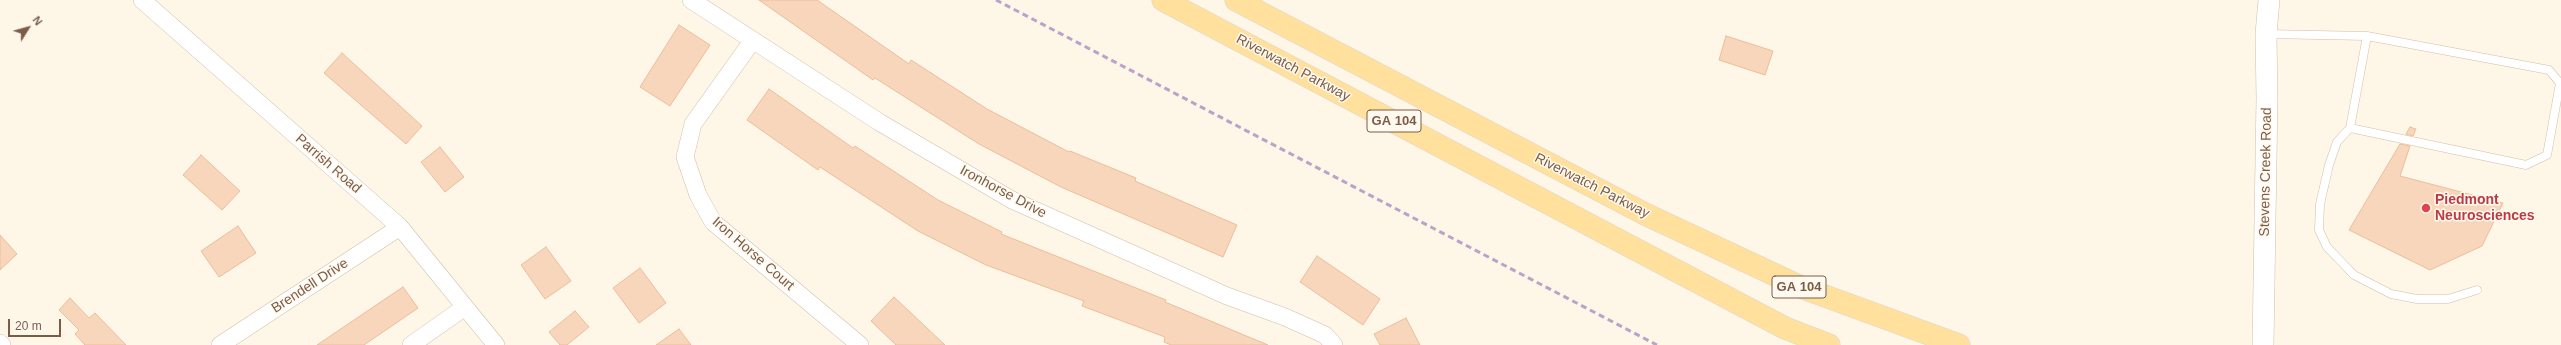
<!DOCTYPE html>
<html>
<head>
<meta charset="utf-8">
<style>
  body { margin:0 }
  #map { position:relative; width:2561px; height:345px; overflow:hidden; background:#fef6e6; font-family:Arial,sans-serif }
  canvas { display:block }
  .north { position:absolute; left:8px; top:8px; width:40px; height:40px; -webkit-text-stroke:3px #fff9ef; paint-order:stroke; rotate:53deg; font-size:11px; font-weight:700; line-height:16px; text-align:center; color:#7b5d47 }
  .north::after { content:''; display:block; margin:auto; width:14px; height:18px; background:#7b5d47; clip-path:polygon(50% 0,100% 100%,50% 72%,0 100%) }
  .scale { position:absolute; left:8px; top:319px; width:53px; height:18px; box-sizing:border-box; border:2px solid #7b5d47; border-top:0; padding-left:5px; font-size:12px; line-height:14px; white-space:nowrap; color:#7b5d47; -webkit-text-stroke:3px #fff9ef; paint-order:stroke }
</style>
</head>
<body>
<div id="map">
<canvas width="2561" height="345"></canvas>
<div class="north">N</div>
<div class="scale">20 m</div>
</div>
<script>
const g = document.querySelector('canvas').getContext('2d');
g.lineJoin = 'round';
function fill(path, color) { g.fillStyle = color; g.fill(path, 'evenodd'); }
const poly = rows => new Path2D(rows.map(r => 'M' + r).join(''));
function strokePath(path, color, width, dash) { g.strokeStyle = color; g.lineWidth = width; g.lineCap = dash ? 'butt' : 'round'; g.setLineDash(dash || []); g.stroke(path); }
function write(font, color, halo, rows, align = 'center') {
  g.font = font + ' Arial,sans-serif'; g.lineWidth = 3; g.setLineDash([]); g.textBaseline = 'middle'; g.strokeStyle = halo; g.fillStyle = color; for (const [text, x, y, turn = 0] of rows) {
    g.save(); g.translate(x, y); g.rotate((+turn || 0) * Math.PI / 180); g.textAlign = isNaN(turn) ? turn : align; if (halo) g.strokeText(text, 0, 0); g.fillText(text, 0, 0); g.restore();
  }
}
const building = poly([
  [759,0,817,0,909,64,911,60,987,109,1069,152,1070,151,1136,178,1135,181,1237,225,1223,257,1061,187,979,144,875,78,873,80,759,0],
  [679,25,710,45,670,106,640,87,679,25],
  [1726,36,1773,51,1765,75,1719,60,1726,36],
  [342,53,422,126,406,144,324,73,342,53],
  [769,89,853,148,855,146,938,200,1002,232,1001,234,1166,300,1165,302,1268,345,1171,345,1164,342,1165,337,1082,306,1084,301,986,265,918,231,820,167,818,170,747,120,769,89],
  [2410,127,2416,129,2413,136,2406,134,2410,127],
  [2400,144,2410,146,2400,176,2503,203,2482,246,2430,270,2349,230,2400,144],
  [440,147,464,177,445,192,421,162,440,147],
  [201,155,240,191,222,210,183,175,201,155],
  [238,226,256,253,219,277,201,251,238,226],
  [0,235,17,254,0,270,0,235],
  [546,247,571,281,545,299,521,265,546,247],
  [1317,256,1380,299,1363,325,1300,282,1317,256],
  [640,268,666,303,639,323,613,288,640,268],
  [403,287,418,308,364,345,317,345,403,287],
  [894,297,945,345,896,345,871,321,894,297],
  [70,298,89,318,95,313,126,345,85,345,75,334,79,330,59,310,70,298],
  [575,311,589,327,567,345,560,345,549,332,575,311],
  [1406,318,1420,345,1380,345,1374,334,1406,318],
  [679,329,691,345,656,345,679,329]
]);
fill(building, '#f7d6bb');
strokePath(building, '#ecbd99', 1);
const service = poly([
  [2267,34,2367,36,2549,70,2560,83,2547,155,2526,165,2350,128,2367,36],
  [2350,128,2337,142,2329,165,2320,204,2319,230,2327,247,2354,275,2391,294,2417,299,2448,299,2477,290]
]);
const minor = poly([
  [142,0,400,227,496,345],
  [691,0,879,122,1012,200,1227,296,1285,317,1325,335,1334,345],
  [753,40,693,124,685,157,698,195,713,222,860,345],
  [0,343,2,345],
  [220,345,400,227],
  [411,345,465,307]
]);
const tertiary = poly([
  [2263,345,2267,98,2266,34,2269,0]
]);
const primary = poly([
  [1163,0,1785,328,1829,345],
  [1236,0,1645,214,1803,288,1959,345]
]);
strokePath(service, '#d2beaa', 9);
strokePath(minor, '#d2beaa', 18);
strokePath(tertiary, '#d2beaa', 22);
strokePath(primary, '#ddd5cf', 23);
strokePath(service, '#fff', 8);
strokePath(minor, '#fff', 17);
strokePath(tertiary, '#fff', 21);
strokePath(primary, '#ffe09d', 22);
strokePath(poly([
  [996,0,1657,345]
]), '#baa2ca', 3, [6, 4]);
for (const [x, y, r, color] of [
  [2426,208,5,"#e0444e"]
]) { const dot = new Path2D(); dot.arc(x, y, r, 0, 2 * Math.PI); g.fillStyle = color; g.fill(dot); strokePath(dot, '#fff9ef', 1.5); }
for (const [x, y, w] of [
  [1394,121,54],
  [1799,287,54]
]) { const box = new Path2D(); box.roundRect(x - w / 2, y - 11, w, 22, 3); g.fillStyle = '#fff9ef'; g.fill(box); strokePath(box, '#7b5d47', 1); }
write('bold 13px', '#7b5d47', null, [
  ["GA 104",1394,121],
  ["GA 104",1799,287]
]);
write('14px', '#7b5d47', '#fff9ef', [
  ["Riverwatch Parkway",1293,68,28],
  ["Parrish Road",328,164,41],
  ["Stevens Creek Road",2266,172,-89],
  ["Riverwatch Parkway",1592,186,27],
  ["Ironhorse Drive",1003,192,28],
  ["Iron Horse Court",753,254,41],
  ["Brendell Drive",310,286,-33]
]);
write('bold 14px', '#be3a42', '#fff9ef', [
  ["Piedmont",2435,200],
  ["Neurosciences",2435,216]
], 'left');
</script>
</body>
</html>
